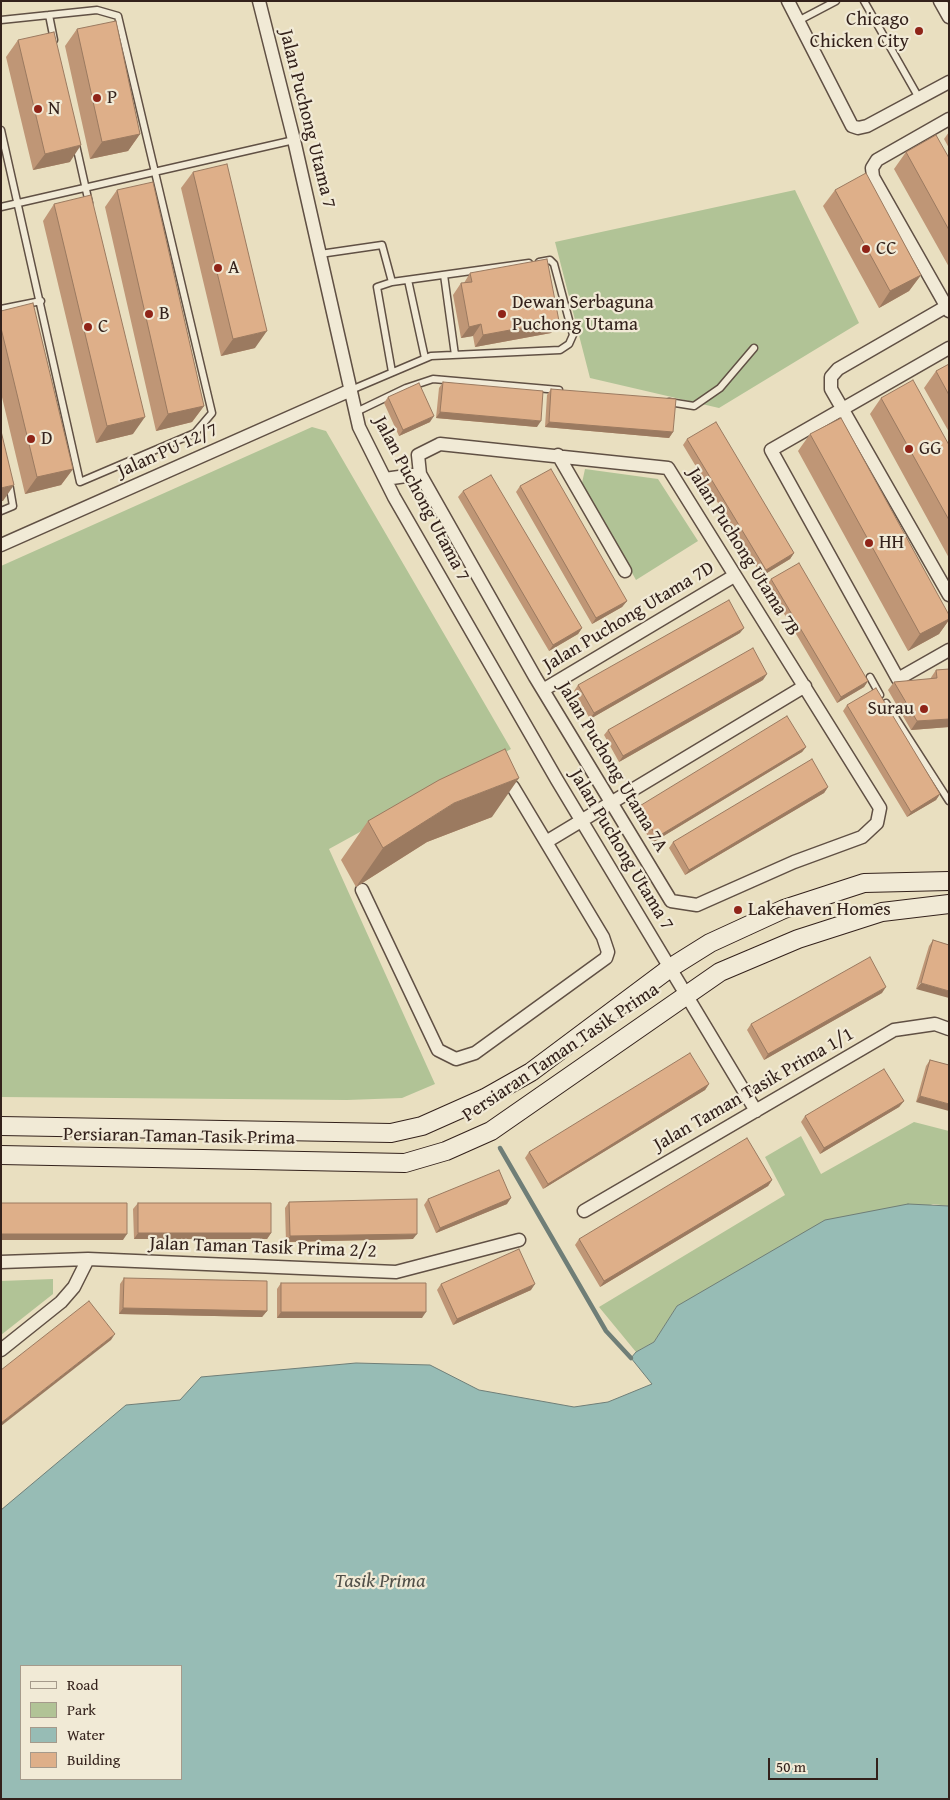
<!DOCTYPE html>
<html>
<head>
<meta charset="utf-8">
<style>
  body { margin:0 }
  #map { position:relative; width:950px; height:1800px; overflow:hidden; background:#e9dfc0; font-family:"Gentium Book Plus",serif }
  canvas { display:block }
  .frame { position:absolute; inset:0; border:2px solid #33211b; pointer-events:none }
  .legend { position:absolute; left:20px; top:1665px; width:162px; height:115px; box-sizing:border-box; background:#f1ead6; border:1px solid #a59a8b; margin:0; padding:6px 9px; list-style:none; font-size:15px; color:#33211b }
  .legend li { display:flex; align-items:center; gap:10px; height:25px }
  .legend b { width:25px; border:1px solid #a59a8b }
  .scale { position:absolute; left:768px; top:1758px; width:110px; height:22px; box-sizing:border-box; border:2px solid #33211b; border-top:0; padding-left:6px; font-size:15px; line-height:18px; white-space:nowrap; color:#33211b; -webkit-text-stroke:4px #f1ead6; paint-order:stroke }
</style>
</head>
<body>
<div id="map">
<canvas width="950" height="1800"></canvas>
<div class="frame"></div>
<ul class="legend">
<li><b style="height:6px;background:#f1ead6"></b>Road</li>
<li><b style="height:14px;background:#b1c396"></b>Park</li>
<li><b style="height:14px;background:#97bcb5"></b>Water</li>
<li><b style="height:14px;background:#deaf89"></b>Building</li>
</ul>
<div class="scale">50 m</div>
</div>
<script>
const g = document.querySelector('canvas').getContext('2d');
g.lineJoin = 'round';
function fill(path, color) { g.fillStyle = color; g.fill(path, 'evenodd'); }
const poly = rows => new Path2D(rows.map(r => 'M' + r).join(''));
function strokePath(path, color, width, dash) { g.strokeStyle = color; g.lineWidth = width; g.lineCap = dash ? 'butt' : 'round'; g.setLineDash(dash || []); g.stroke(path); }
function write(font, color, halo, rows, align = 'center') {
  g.font = font + ' "Gentium Book Plus",serif'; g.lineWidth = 4.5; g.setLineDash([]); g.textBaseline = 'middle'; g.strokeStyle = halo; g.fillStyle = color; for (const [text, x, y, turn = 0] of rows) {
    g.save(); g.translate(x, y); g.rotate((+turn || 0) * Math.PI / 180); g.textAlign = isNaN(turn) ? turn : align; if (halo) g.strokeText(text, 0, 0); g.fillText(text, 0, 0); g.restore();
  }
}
fill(poly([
  [795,190,859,323,719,408,590,378,555,242],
  [312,427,326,431,511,749,329,849,435,1084,402,1098,347,1100,1,1097,1,566],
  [585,469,658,479,698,541,636,580,582,483],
  [914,1122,949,1131,949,1206,933,1204,677,1306,654,1342,636,1352,599,1307,785,1195,765,1157,801,1136,821,1174],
  [53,1279,53,1294,1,1335,1,1281]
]), '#b1c396');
const water = poly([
  [908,1204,949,1206,949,1799,1,1799,1,1510,126,1405,180,1400,201,1377,356,1363,430,1365,479,1390,574,1407,608,1402,652,1384,631,1358,636,1352,654,1342,677,1306,825,1220,908,1204],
  [21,1666,181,1666,181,1779,21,1779,21,1666]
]);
fill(water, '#97bcb5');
strokePath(water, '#6f7e77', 1);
strokePath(poly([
  [500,1148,606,1331,631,1358]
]), '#6f7e77', 4.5);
const lane = poly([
  [864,1,919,98],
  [49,15,54,40],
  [1,20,97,10,118,16,212,413,195,433,80,482,1,130],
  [798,21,836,1],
  [76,145,89,203],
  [1,207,294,140],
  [320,254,382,245,392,282],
  [444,275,455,355],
  [408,280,425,358],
  [1,309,41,301],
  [392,372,377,287,392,282,529,263],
  [351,390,431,356,560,350,569,344,573,335,554,264,550,260,539,262],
  [669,402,694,406,720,388,754,348],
  [356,412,406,388,433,379,559,390],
  [1,511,13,506,9,483],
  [870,677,880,695],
  [886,703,949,801]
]);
const street = poly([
  [259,1,294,140,359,427,394,497,557,780,756,1111],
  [788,1,852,126,858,128,867,126,949,82],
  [940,1,949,17],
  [949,119,877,160,872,168,873,177,949,311],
  [949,305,838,369,831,377,831,389,949,595],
  [949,348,771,450,898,679,949,650],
  [440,444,668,468,880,808,877,823,862,837,794,862,697,905,671,901,535,677,420,474,418,455,440,444],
  [558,455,625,571],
  [385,479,420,474],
  [1,545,351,390],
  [543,690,734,576],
  [497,780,513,787,546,842],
  [362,890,438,1050,456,1059,475,1053,606,958,608,952,603,937,546,842,805,686],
  [584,1211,894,1030,935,1024,949,1029],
  [1,1262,88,1259,396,1272,519,1240],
  [1,1350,61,1302,74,1287,88,1259]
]);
const secondary = poly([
  [1,1126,391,1133,422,1126,485,1098,531,1072,670,968,710,943,784,909,864,883,949,881],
  [1,1155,405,1163,446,1151,491,1131,720,972,798,939,882,912,949,904]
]);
strokePath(lane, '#605044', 9);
strokePath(street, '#605044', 15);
strokePath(secondary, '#33211b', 20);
strokePath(lane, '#f1ead6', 6);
strokePath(street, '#f1ead6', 12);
strokePath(secondary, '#f1ead6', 18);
fill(poly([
  [77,29,140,134,128,151,90,159,65,46],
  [18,40,70,162,33,170,6,57],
  [949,132,949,148,944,139],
  [906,152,949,158,949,267,894,169],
  [193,172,255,348,221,356,181,188],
  [117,190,204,406,192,422,156,431,105,207],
  [835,190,921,275,909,291,879,308,823,206],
  [54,204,133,434,96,443,43,221],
  [470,273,559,321,551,333,475,347,473,336,461,338,453,295,461,283,464,283],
  [1,311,73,469,61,485,25,494,1,393],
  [949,364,949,432,924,388,936,371],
  [443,382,537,427,436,418,439,388],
  [551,389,673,432,669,438,545,427,547,395],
  [388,397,430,422,399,436,384,403],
  [881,398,949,445,949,558,870,414],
  [810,434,949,615,949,620,939,634,908,651,798,451],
  [687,439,794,553,790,559,762,576,683,445],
  [520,486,627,601,622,607,592,624,516,492],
  [463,491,582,628,578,634,549,651,458,497],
  [771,579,868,681,864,687,837,703,767,585],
  [740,633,590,719,574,691,578,685],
  [949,669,949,727,911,730,888,690,894,682,930,679,936,670],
  [763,680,619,762,604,735,608,730],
  [847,705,940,794,936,800,907,817,843,711],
  [806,747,802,752,652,843,634,813,638,807],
  [828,787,824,793,685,875,669,848,673,842],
  [492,817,427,842,356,887,341,860,368,821],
  [933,940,949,945,916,989,929,946],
  [882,993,764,1060,747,1030,751,1024],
  [930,1060,949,1065,916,1102,926,1066],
  [709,1084,705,1090,543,1189,525,1158,529,1152],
  [904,1101,899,1107,820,1154,801,1122,805,1116],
  [772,1180,768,1186,600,1287,575,1245,579,1239],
  [428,1199,507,1204,436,1233,424,1205],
  [289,1202,413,1239,286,1242,285,1208],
  [138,1203,271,1233,267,1239,134,1239,133,1209],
  [124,1278,267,1311,262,1317,119,1314,120,1284],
  [281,1283,422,1318,277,1318,277,1289],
  [441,1284,531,1290,453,1325,437,1290]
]), '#bf9676');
fill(poly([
  [140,134,128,151,90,159,102,142],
  [81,145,70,162,33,170,45,154],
  [921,275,909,291,879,308,890,291],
  [559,321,551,333,475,347,483,335],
  [481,324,473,336,461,338,469,327],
  [267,331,255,348,221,356,233,339],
  [204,406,192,422,156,431,168,414],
  [440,412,541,421,537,427,436,418],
  [434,416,430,422,399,436,403,430],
  [145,417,133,434,96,443,107,426],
  [549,422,673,432,669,438,545,427],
  [73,469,61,485,25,494,37,477],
  [14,485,3,501,1,501,1,488],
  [794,553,790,559,762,576,766,570],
  [627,601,622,607,592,624,596,618],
  [949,619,949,620,939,634,908,651,920,634],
  [582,628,578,634,549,651,553,645],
  [744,628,740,633,590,719,594,713],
  [767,674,763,680,619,762,623,756],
  [868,681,864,687,837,703,841,697],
  [949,719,949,727,911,730,917,721],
  [806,747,802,752,652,843,657,837],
  [519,778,492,817,427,842,356,887,383,848,454,803],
  [828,787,824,793,685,875,689,870],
  [940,794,936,800,907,817,911,812],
  [921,983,949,991,949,998,916,989],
  [886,987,882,993,764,1060,768,1054],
  [709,1084,705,1090,543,1189,548,1184],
  [920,1096,949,1104,949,1111,916,1102],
  [904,1101,899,1107,820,1154,824,1148],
  [772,1180,768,1186,600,1287,604,1281],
  [511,1198,507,1204,436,1233,440,1228],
  [138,1233,271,1233,267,1239,134,1239],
  [1,1234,127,1234,123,1240,1,1240],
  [417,1234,413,1239,286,1242,290,1236],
  [535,1284,531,1290,453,1325,457,1319],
  [123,1308,267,1311,262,1317,119,1314],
  [281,1312,426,1312,422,1318,277,1318],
  [115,1334,111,1340,1,1426,1,1423]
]), '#9b7a60');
const building = poly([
  [116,21,140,134,102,142,77,29,116,21],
  [54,32,81,145,45,154,18,40,54,32],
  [936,135,949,158,949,230,906,152,936,135],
  [227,164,267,331,233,339,193,172,227,164],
  [866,173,921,275,890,291,835,190,866,173],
  [153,182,204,406,168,414,117,190,153,182],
  [91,195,145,417,107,426,54,204,91,195],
  [547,259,559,321,483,335,481,324,469,327,461,283,472,282,470,273,547,259],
  [33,303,73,469,37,477,1,328,1,311,33,303],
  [949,364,949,395,936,371,949,364],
  [913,380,949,445,949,520,881,398,913,380],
  [443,382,543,391,541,421,440,412,443,382],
  [419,383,434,416,403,430,388,397,419,383],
  [551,389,676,399,673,432,549,422,551,389],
  [841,418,949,615,949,619,920,634,810,434,841,418],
  [716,422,794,553,766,570,687,439,716,422],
  [1,431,14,485,1,488,1,431],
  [551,469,627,601,596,618,520,486,551,469],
  [491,475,582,628,553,645,463,491,491,475],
  [799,563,868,681,841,697,771,579,799,563],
  [729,600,744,628,594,713,578,685,729,600],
  [753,648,767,674,623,756,608,730,753,648],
  [949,669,949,719,917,721,894,682,937,678,936,670,949,669],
  [876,688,940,794,911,812,847,705,876,688],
  [787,716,806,747,657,837,638,807,787,716],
  [505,749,519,778,454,803,383,848,368,821,439,780,505,749],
  [812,759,828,787,689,870,673,842,812,759],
  [933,940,949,945,949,991,921,983,933,940],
  [870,957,886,987,768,1054,751,1024,870,957],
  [690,1053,709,1084,548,1184,529,1152,690,1053],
  [930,1060,949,1065,949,1104,920,1096,930,1060],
  [884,1069,904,1101,824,1148,805,1116,884,1069],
  [747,1138,772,1180,604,1281,579,1239,747,1138],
  [499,1170,511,1198,440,1228,428,1199,499,1170],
  [417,1199,417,1234,290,1236,289,1202,417,1199],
  [1,1203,127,1203,127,1234,1,1234,1,1203],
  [138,1203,271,1203,271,1233,138,1233,138,1203],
  [519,1249,535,1284,457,1319,441,1284,519,1249],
  [124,1278,267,1281,267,1311,123,1308,124,1278],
  [281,1283,426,1283,426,1312,281,1312,281,1283],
  [89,1301,115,1334,1,1423,1,1370,89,1301]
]);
fill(building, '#deaf89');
strokePath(building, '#9b7a60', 1);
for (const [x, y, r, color] of [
  [919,31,5,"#8f2418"],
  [97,98,5,"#8f2418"],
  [38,109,5,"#8f2418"],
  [866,249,5,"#8f2418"],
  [218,268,5,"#8f2418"],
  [149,314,5,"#8f2418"],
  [502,314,5,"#8f2418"],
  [88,327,5,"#8f2418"],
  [31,439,5,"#8f2418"],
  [909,449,5,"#8f2418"],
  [869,543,5,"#8f2418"],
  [924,709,5,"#8f2418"],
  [738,910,5,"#8f2418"]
]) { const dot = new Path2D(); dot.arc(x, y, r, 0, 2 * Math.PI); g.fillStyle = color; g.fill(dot); strokePath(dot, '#f1ead6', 2); }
write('19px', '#33211b', '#f1ead6', [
  ["Chicago",909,20,"right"],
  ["Chicken City",909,42,"right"],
  ["P",107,98],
  ["N",48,109],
  ["CC",876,249],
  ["A",228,268],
  ["Dewan Serbaguna",512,303],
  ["Puchong Utama",512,325],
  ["B",159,314],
  ["C",98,327],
  ["D",41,439],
  ["GG",919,449],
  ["HH",879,543],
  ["Surau",914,709,"right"],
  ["Lakehaven Homes",748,910]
], 'left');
write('19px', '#33211b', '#f1ead6', [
  ["Jalan Puchong Utama 7",307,119,76],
  ["Jalan PU 12/7",168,451,-24],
  ["Jalan Puchong Utama 7",421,499,62],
  ["Jalan Puchong Utama 7B",743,552,58],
  ["Jalan Puchong Utama 7D",629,617,-31],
  ["Jalan Puchong Utama 7A",612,767,59],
  ["Jalan Puchong Utama 7",621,850,59],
  ["Persiaran Taman Tasik Prima",561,1053,-34],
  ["Jalan Taman Tasik Prima 1/1",754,1090,-30],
  ["Persiaran Taman Tasik Prima",179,1137,1],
  ["Jalan Taman Tasik Prima 2/2",263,1248,2]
]);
write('italic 20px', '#515049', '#f1ead6', [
  ["Tasik Prima",380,1582]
]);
</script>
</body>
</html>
